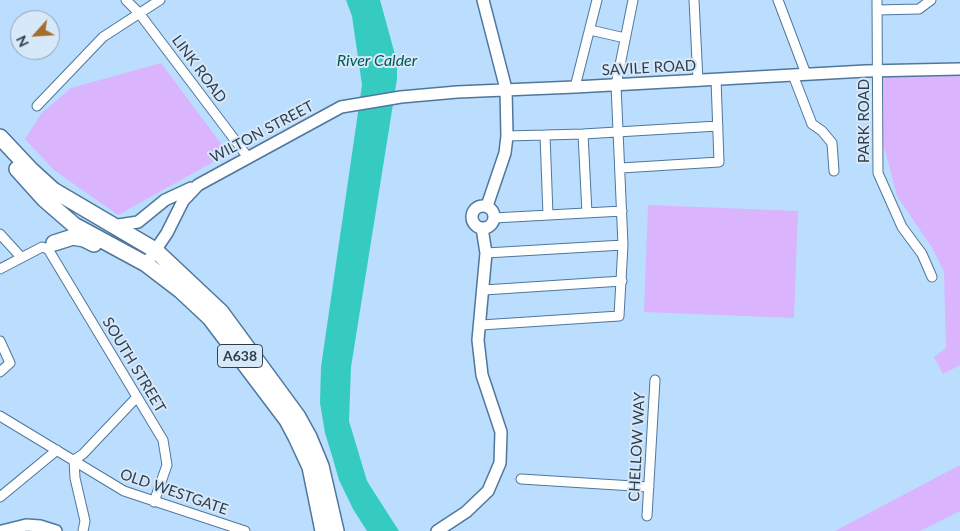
<!DOCTYPE html>
<html>
<head>
<meta charset="utf-8">
<style>
  body { margin:0 }
  #map { position:relative; width:960px; height:531px; overflow:hidden; background:#bbddfe; font-family:Lato,sans-serif }
  canvas { display:block }
  .north { position:absolute; left:10px; top:10px; width:50px; height:50px; box-sizing:border-box; background:#d7e8f9; border:1px solid #93a4b5; border-radius:50%; rotate:244deg; font-size:14px; font-weight:700; line-height:20px; text-align:center; color:#2d3e4e }
  .north::after { content:''; display:block; margin:auto; width:18px; height:22px; background:#a66e2b; clip-path:polygon(50% 0,100% 100%,50% 72%,0 100%) }
</style>
</head>
<body>
<div id="map">
<canvas width="960" height="531"></canvas>
<div class="north">N</div>
</div>
<script>
const g = document.querySelector('canvas').getContext('2d');
g.lineJoin = 'round';
function fill(path, color) { g.fillStyle = color; g.fill(path, 'evenodd'); }
const poly = rows => new Path2D(rows.map(r => 'M' + r).join(''));
function strokePath(path, color, width, dash) { g.strokeStyle = color; g.lineWidth = width; g.lineCap = dash ? 'butt' : 'round'; g.setLineDash(dash || []); g.stroke(path); }
function write(font, color, halo, rows, align = 'center') {
  g.font = font + ' Lato,sans-serif'; g.lineWidth = 4; g.setLineDash([]); g.textBaseline = 'middle'; g.strokeStyle = halo; g.fillStyle = color; for (const [text, x, y, turn = 0] of rows) {
    g.save(); g.translate(x, y); g.rotate((+turn || 0) * Math.PI / 180); g.textAlign = isNaN(turn) ? turn : align; if (halo) g.strokeText(text, 0, 0); g.fillText(text, 0, 0); g.restore();
  }
}
fill(poly([
  [161,63,225,149,231,152,118,215,54,170,25,139,41,114,71,88],
  [879,74,960,74,960,365,943,374,934,357,946,348,944,272,933,249,897,196,883,143,883,88],
  [648,205,798,211,794,318,644,312],
  [960,465,960,511,920,531,835,531]
]), '#dab5fe');
fill(poly([
  [346,0,380,0,397,62,397,79,351,367,349,421,367,481,399,531,367,531,353,509,339,480,333,459,325,433,320,403,321,367,362,85,352,16]
]), '#36cbc0');
const street = poly([
  [126,0,139,13,247,156],
  [694,0,698,81],
  [778,0,806,74],
  [877,0,878,173,902,227,922,254,932,277],
  [877,10,919,9,931,0],
  [590,30,625,38],
  [793,75,812,124,822,131,832,143,834,171],
  [575,87,597,0],
  [37,106,103,37,160,0],
  [583,134,587,213],
  [545,135,548,215],
  [507,136,583,134,718,126],
  [621,168,719,162,716,79],
  [494,218,622,211],
  [0,234,21,257],
  [48,249,163,440,167,465,154,502],
  [486,253,623,245],
  [0,269,42,247,48,249,50,246],
  [484,290,622,281],
  [481,325,619,316,623,245,616,85,633,0],
  [0,341,10,363,0,372],
  [0,416,124,491,245,531],
  [74,460,83,454,137,397],
  [74,460,75,478,85,521,83,531],
  [521,479,649,487],
  [0,497,57,450],
  [647,516,655,380]
]);
const secondary = poly([
  [483,0,506,89,507,136,505,153,487,206],
  '472 217a11 11 0 1 1 22 0a11 11 0 1 1-22 0Z',
  [112,226,138,222,165,200,191,188],
  [146,264,167,233,183,201,198,185,341,107,401,97,457,92,575,87,866,71,960,69],
  [2,531,26,525,40,526,56,531],
  [437,531,466,512,488,491,500,463,501,432,482,375,478,340,486,253,482,228]
]);
const highway = poly([
  [0,137,30,169,53,190,155,250,221,312,298,417,309,437,321,466,336,531],
  [17,169,44,199,74,225,146,264,180,290,210,318,287,420,296,437,310,467,323,531],
  [54,243,73,237,84,239,94,244]
]);
strokePath(street, '#4f779c', 11);
strokePath(secondary, '#4f779c', 14);
strokePath(highway, '#4f779c', 18);
strokePath(street, '#fff', 9);
strokePath(secondary, '#fff', 11);
strokePath(highway, '#fff', 15);
for (const [x, y, w] of [
  [240,356,45]
]) { const box = new Path2D(); box.roundRect(x - w / 2, y - 11.5, w, 23, 4); g.fillStyle = '#d7e8f9'; g.fill(box); strokePath(box, '#2d3e4e', 1); }
write('bold 14px', '#2d3e4e', null, [
  ["A638",240,356]
]);
write('15px', '#2d3e4e', '#d7e8f9', [
  ["SAVILE ROAD",649,68,-3],
  ["LINK ROAD",199,69,53],
  ["PARK ROAD",864,121,-90],
  ["WILTON STREET",262,132,-28],
  ["SOUTH STREET",134,365,59],
  ["CHELLOW WAY",637,447,-87],
  ["OLD WESTGATE",174,492,19]
]);
write('italic 16px', '#015954', '#d7e8f9', [
  ["River Calder",377,61]
]);
</script>
</body>
</html>
